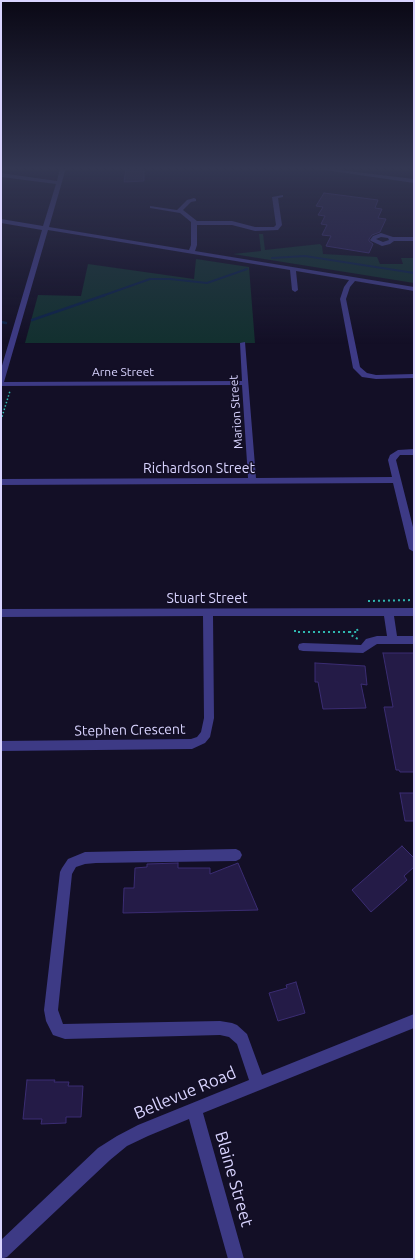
<!DOCTYPE html>
<html>
<head>
<meta charset="utf-8">
<style>
  body { margin:0 }
  #map { position:relative; width:415px; height:1260px; overflow:hidden; background:#130f26; font-family:Ubuntu,sans-serif }
  canvas { display:block }
  .frame { position:absolute; inset:0; border:2px solid #d9d4ff; pointer-events:none }
</style>
</head>
<body>
<div id="map">
<canvas width="415" height="1260"></canvas>
<div class="frame"></div>
</div>
<script>
const g = document.querySelector('canvas').getContext('2d');
g.lineJoin = 'round';
function fill(path, color) { g.fillStyle = color; g.fill(path, 'evenodd'); }
const poly = rows => new Path2D(rows.map(r => 'M' + r).join(''));
function strokePath(path, color, width, dash) { g.strokeStyle = color; g.lineWidth = width; g.lineCap = dash ? 'butt' : 'round'; g.setLineDash(dash || []); g.stroke(path); }
function write(font, color, halo, rows, align = 'center') {
  g.font = font + ' Ubuntu,sans-serif'; g.lineWidth = 3; g.setLineDash([]); g.textBaseline = 'middle'; g.strokeStyle = halo; g.fillStyle = color; for (const [text, x, y, turn = 0] of rows) {
    g.save(); g.translate(x, y); g.rotate((+turn || 0) * Math.PI / 180); g.textAlign = isNaN(turn) ? turn : align; if (halo) g.strokeText(text, 0, 0); g.fillText(text, 0, 0); g.restore();
  }
}
fill(poly([
  [259,234,263,234,265,250,320,244,322,246,323,254,377,257,380,264,403,264,401,258,414,258,414,283,233,254,261,251],
  [196,259,249,267,255,343,25,343,38,295,81,296,88,264,194,279]
]), '#12302f');
strokePath(poly([
  [272,258,305,256,414,273],
  [102,296,150,279,170,279,207,283,247,269]
]), '#0c2248', 2);
strokePath(poly([
  [32,320,105,295],
  [1,322,6,323]
]), '#0c2248', 2.5);
const building = poly([
  [126,168,144,168,144,181,124,182,126,168],
  [324,193,378,200,375,208,382,209,378,218,386,219,380,232,372,235,369,239,369,241,373,244,369,253,326,246,331,236,322,235,327,225,321,224,325,216,318,215,323,207,316,206,324,193],
  [383,653,414,653,414,772,400,772,399,770,396,770,384,707,393,707,383,653],
  [315,663,365,666,367,685,361,684,366,708,323,709,318,682,315,682,315,663],
  [400,793,414,793,414,821,405,821,400,793],
  [402,846,414,858,414,867,404,876,407,880,371,912,352,890,402,846],
  [178,863,178,868,210,868,210,874,238,863,258,910,123,913,124,888,134,888,135,868,147,867,147,864,178,863],
  [296,982,305,1013,278,1021,269,993,287,988,286,985,296,982],
  [27,1080,55,1080,54,1082,69,1082,68,1086,83,1086,81,1117,66,1117,66,1123,41,1124,42,1119,23,1119,27,1080]
]);
fill(building, '#241b47');
strokePath(building, '#3b2d73', 1);
strokePath(poly([
  [1,420,10,391]
]), '#2fb8b0', 1.5, [1.5, 2]);
strokePath(poly([
  [368,601,414,600],
  [357,629,358,632,350,632,351,635,358,639],
  [295,630,295,632,350,632]
]), '#2fb8b0', 2, [2, 3]);
fill(poly([
  [60,168,66,168,49,227,189,250,191,245,191,222,180,213,150,208,150,206,177,210,187,200,194,198,196,199,196,201,191,202,183,210,197,221,232,221,255,227,274,227,276,225,272,197,283,195,283,197,278,198,282,225,278,230,255,231,232,225,197,225,197,245,195,251,414,287,414,291,355,281,350,287,346,299,360,367,367,373,376,375,414,374,414,378,376,379,362,377,353,368,340,299,344,287,349,280,296,271,298,290,295,292,292,290,290,270,48,230,4,382,242,381,240,343,245,342,256,478,392,477,388,460,390,455,398,450,414,449,414,455,400,455,396,460,414,531,414,552,409,549,393,483,1,485,1,479,248,478,242,385,1,386,1,369,42,230,1,223,1,219,43,226,56,184,1,177,1,173,57,181,60,168],
  [311,168,323,168,414,179,414,183,311,168],
  [381,233,393,237,414,237,414,241,394,241,390,244,382,246,371,241,370,240,373,236,381,233],
  [381,237,388,238,389,240,383,242,376,239,381,237],
  [414,608,414,616,394,616,397,636,414,636,414,644,377,644,363,653,303,651,299,650,298,647,299,644,303,643,361,645,366,639,377,636,387,636,384,616,213,616,214,718,210,737,205,743,192,749,1,751,1,741,191,739,197,737,201,732,204,718,203,616,1,617,1,609,414,608],
  [236,849,240,851,242,855,240,859,236,861,96,863,85,864,76,867,72,874,58,1010,63,1024,220,1021,232,1023,237,1025,247,1034,262,1075,414,1014,414,1028,203,1113,244,1259,228,1259,189,1119,148,1136,127,1146,110,1160,7,1257,1,1259,1,1240,98,1148,117,1136,138,1125,249,1080,237,1044,229,1037,220,1035,65,1039,53,1035,46,1021,44,1010,60,872,62,868,68,859,85,852,236,849]
]), '#3d3a85');
const sky = g.createLinearGradient(0, 0, 0, 344);
sky.addColorStop(0, '#0a0815');
sky.addColorStop(0.49, '#333752');
sky.addColorStop(1, '#33375200');
g.fillStyle = sky;
g.fillRect(0, 0, 415, 344);
write('12px', '#d9d4ff', '#130f26', [
  ["Arne Street",123,372],
  ["Marion Street",236,412,-94]
]);
write('14px', '#d9d4ff', '#130f26', [
  ["Richardson Street",199,468],
  ["Stuart Street",207,598],
  ["Stephen Crescent",130,730,-1]
]);
write('17px', '#d9d4ff', '#130f26', [
  ["Bellevue Road",185,1093,-23],
  ["Blaine Street",234,1179,74]
]);
</script>
</body>
</html>
